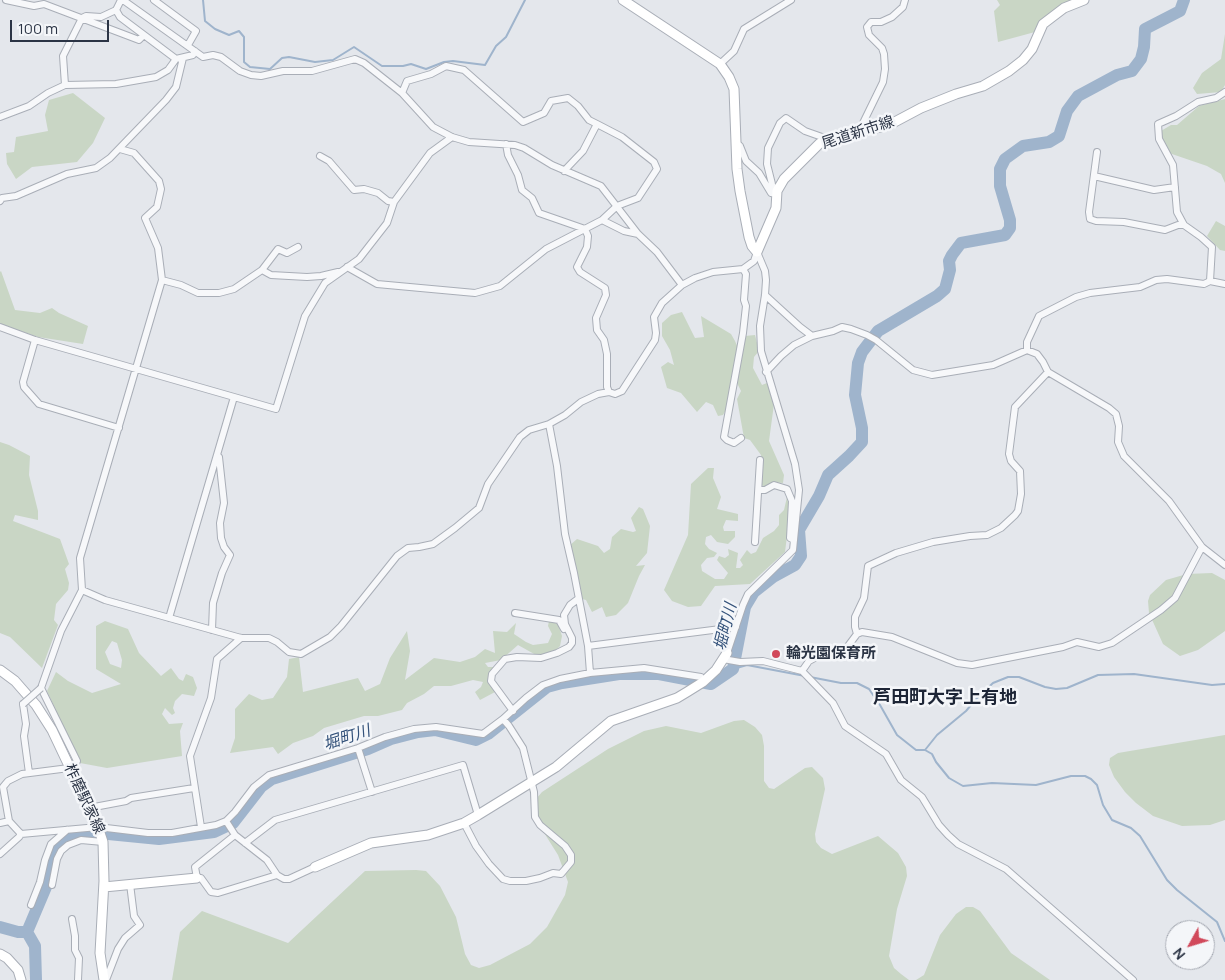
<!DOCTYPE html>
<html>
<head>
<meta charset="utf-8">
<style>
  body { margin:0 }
  #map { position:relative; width:1225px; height:980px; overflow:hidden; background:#e4e7ec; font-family:Manrope,sans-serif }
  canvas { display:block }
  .north { position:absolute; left:1165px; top:920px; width:50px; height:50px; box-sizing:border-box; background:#f4f6f9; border:1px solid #a4a8b1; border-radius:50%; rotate:231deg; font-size:14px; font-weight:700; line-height:20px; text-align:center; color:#2b3445 }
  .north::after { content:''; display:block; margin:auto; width:18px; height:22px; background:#d1495b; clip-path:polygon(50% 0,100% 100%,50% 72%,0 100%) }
  .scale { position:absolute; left:10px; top:20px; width:99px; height:22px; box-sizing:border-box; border:2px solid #2b3445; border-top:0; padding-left:6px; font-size:15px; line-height:18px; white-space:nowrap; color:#2b3445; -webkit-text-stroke:4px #f4f6f9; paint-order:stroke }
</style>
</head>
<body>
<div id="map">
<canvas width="1225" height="980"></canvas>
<div class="north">N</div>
<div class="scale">100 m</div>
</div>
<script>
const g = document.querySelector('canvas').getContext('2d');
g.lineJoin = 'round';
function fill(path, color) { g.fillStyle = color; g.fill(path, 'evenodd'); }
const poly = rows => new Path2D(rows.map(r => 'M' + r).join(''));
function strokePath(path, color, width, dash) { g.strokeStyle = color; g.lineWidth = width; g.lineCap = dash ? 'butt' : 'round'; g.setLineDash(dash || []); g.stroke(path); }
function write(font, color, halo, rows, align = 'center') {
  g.font = font + ' Manrope,"Noto Sans JP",sans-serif'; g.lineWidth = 5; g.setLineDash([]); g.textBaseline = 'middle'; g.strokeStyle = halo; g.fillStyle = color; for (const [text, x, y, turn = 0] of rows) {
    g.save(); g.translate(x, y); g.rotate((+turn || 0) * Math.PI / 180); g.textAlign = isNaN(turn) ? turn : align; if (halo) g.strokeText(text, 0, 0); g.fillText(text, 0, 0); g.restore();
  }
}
fill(poly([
  [997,0,1072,0,1046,16,1035,32,998,42,994,11,1000,5],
  [1225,34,1225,85,1221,92,1197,94,1193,88,1202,73,1221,59],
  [73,93,105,118,93,143,77,162,32,167,16,179,7,164,6,153,14,152,16,137,48,131,45,115,49,100],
  [1225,99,1225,183,1221,174,1207,166,1169,153,1163,142,1161,131,1171,125,1177,125,1199,106],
  [1216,221,1225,226,1225,251,1220,250,1207,236],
  [1,271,15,310,40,313,52,308,59,313,88,326,83,344,38,337,0,324,0,272],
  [682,312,695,338,704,337,701,316,731,334,735,341,738,348,728,406,723,415,718,416,713,405,706,402,697,412,681,393,667,388,661,367,668,362,674,365,670,350,662,336,662,323,671,315],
  [755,335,759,351,754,357,753,368,762,385,767,383,774,404,769,441,784,475,783,483,772,482,763,488,760,478,762,463,761,455,750,440,744,438,737,399,741,391,737,383,745,336],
  [0,442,9,445,30,456,29,475,38,511,38,520,15,515,13,521,60,539,69,564,65,569,69,583,68,590,56,604,54,620,58,625,42,668,10,637,0,633],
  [708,468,714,468,713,478,721,497,717,509,738,514,738,521,726,520,723,527,724,531,735,531,735,537,728,544,717,542,711,535,706,537,705,544,709,549,717,553,714,557,707,558,701,565,702,571,715,579,724,579,728,573,717,560,719,556,725,558,729,555,728,549,738,553,736,568,740,568,743,565,740,560,747,550,751,554,756,552,763,538,774,531,779,525,779,515,784,510,787,497,790,512,785,552,750,584,715,586,701,606,688,607,672,601,664,590,688,535,691,484],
  [639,507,643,509,650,526,647,553,636,566,645,565,639,576,628,603,616,615,606,617,602,607,592,612,586,600,582,599,569,546,577,539,598,546,604,553,610,549,612,537,621,529,633,532,636,531,631,518],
  [1212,573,1225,580,1225,631,1198,650,1180,656,1163,644,1149,613,1148,601,1150,595,1166,580,1187,574],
  [105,621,128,629,139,653,161,676,171,668,179,679,183,681,186,674,193,677,197,688,194,696,182,694,175,701,173,708,175,713,172,715,165,708,162,714,169,724,183,723,180,731,182,756,107,768,80,763,47,691,56,672,68,681,92,693,121,684,96,669,96,626],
  [112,641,117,643,122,660,121,668,110,664,105,652],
  [549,621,558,624,562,636,560,646,554,652,544,655,536,655,518,645,501,660,485,663,488,667,495,667,490,674,488,681,495,692,480,700,475,692,481,687,483,682,473,680,451,686,434,686,424,694,407,703,402,710,378,716,364,716,324,728,313,736,293,743,278,754,273,747,230,753,235,738,235,709,249,694,262,700,273,698,287,677,289,659,299,657,303,692,358,678,365,691,380,684,390,658,407,631,410,651,405,680,434,658,460,662,475,657,485,649,495,653,493,631,507,632,516,623,514,634,526,642,533,645,548,643,552,634,548,626],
  [744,720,755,727,762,735,764,746,764,781,769,788,774,789,805,768,812,767,823,778,825,789,815,834,816,842,821,848,832,854,878,836,898,853,906,867,907,876,897,909,889,956,894,968,901,974,909,980,916,980,924,975,940,935,956,914,966,907,973,907,980,911,1011,953,1050,980,172,980,180,932,202,911,288,943,365,871,416,870,426,871,440,886,456,917,465,954,471,965,479,968,490,965,530,944,547,927,565,895,568,882,558,855,531,812,531,805,542,792,608,749,644,731,666,726,701,733,734,721],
  [1225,735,1225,820,1210,825,1182,826,1153,816,1136,803,1125,792,1114,777,1109,765,1110,758,1118,753]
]), '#c9d6c5');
strokePath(poly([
  [203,0,205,21,215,29,229,35,239,31,244,37,244,62,250,67,270,69,282,58,289,57,315,62,333,60,354,47,382,66,403,66,411,64,426,69,444,62,453,61,485,65,496,46,506,37,525,0],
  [733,669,747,665,805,676],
  [810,677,841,683,857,683,869,689,880,705,897,735,916,750,925,750,932,754,936,762,949,778,963,786,992,783,1036,785,1071,776,1085,776,1091,779,1097,785,1103,805,1112,820,1131,828,1140,836,1167,880,1177,890,1217,922,1225,941],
  [925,750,937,735,966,711,977,698,993,683,1008,677,1019,677,1045,687,1056,689,1067,688,1098,675,1134,674,1212,685,1225,684]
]), '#9fb4cc', 2);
strokePath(poly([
  [0,927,18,932,27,932],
  [27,932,49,880,51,852,62,839,73,834,88,832,159,839,214,832,233,823,261,787,272,779,368,749,391,739,418,732,435,730,476,740,488,734,547,687,562,683,619,674,659,674,711,684,733,669,745,607,754,592,773,577,795,565,801,556,799,530,819,496,828,475,849,456,862,442,862,428,855,395,858,363,862,352,878,331,937,296,945,289,950,270,949,261,952,255,961,243,1005,235,1010,228,1010,220,1000,186,1000,169,1005,159,1023,146,1049,142,1059,136,1067,111,1078,96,1117,75,1132,71,1141,59,1144,47,1145,29,1180,11,1184,0],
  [27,932,35,946,36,980]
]), '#9fb4cc', 12);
const street = poly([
  [6,0,34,6,44,4,139,40,143,36],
  [121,0,116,10,120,17,176,59,193,55,195,51],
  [123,0,203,57,213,55,221,57,240,71,251,75,261,76,283,71,312,71,355,59,364,63,402,93,433,127,452,137,469,142,515,145,524,148,552,165,601,186,638,234,657,252,682,285],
  [154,0,196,31,188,45],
  [720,64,734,51,744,29,791,0],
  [65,85,63,56,82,18,86,16,101,17,116,10],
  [402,93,407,81,431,74,446,66,464,70,523,122,544,113,551,101,568,98,578,106,589,120,597,124],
  [0,117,29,106,48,93,65,85,116,84,156,77,168,70,176,59],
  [866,131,863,123,883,82,885,69,884,54,882,48,869,35,867,27,871,22,881,22,892,17,903,7,905,0],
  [736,143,740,146,746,161,759,173,771,193,776,194],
  [506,144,508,155,518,175,522,190,532,198,539,213,585,229,588,236,587,247,577,267,580,272,605,288,606,295,596,318,597,330,604,340,607,354,607,387,609,392,615,394,622,391,655,340,656,333,654,317,662,303,682,285,695,278,713,272,743,269,754,261,757,252],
  [120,149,134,153,159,181,161,189,157,207,145,218,158,248,162,280,80,558,82,590,61,631,41,688,77,761,75,766,69,768,22,774,8,781,3,787,9,821,21,834,98,827,148,833,172,833,216,825,226,821,235,812,254,787,269,775,358,748,385,737,414,729,436,727,483,734,503,719,526,698,543,685,560,679,590,673,644,668,701,677,703,682],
  [320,156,329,161,354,190,364,189,378,193,388,201,394,202],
  [564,171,583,151,597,124,622,137,654,162,657,169,638,198,617,206,602,220],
  [1094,176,1154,190,1175,187],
  [776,194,772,184,767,164,768,148,780,123,786,118,805,131,822,137,825,141],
  [0,201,2,198,16,196,67,174,96,168,110,158,166,100,176,87,183,58],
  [1184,225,1177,212,1173,165,1159,139,1158,124,1176,116,1198,102,1216,98,1225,92],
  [347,267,377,284,475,293,500,286,546,249,602,220,624,231,638,234],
  [262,270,278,249,287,253,298,247],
  [162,280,181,285,198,293,219,293,234,289,262,270,271,275,307,277,321,276,338,272],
  [1210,281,1225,284],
  [765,295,800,327,812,336,833,331,842,327,851,329,867,335,876,340,913,370,932,375,993,365,1027,350,1037,354,1043,362,1048,372,1109,408,1116,414,1119,426,1118,442,1124,456,1169,501,1202,547,1225,565],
  [0,327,35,340,276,409,305,316,325,283,359,259,387,223,394,202,430,153,452,137],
  [35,340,23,382,24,387,39,404,119,428],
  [1027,350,1027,342,1039,316,1076,297,1090,293,1140,287,1156,280,1167,279,1204,284,1210,281,1212,247,1201,237,1184,225,1178,225,1165,230,1124,222,1096,221,1090,219,1089,212,1097,152],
  [766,372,781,356,794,345,812,336],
  [549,424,557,466,565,534,574,573,588,646,590,673],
  [741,438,734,443,727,440,724,437,743,333,746,306,744,300,746,274,743,269],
  [759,490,765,490,774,485,787,489,792,501,790,538,794,540],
  [755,542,760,460],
  [82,590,105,600,241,638,269,638,277,642,289,652,301,654,330,637,341,626,397,556,408,548,419,547,433,544,455,528,479,508,488,484,520,437,529,430,549,424,565,415,581,402,598,394,609,392],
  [515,613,559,620,564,629],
  [169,618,234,397],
  [212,630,213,603,222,573,230,555,224,547,221,538,220,523,224,503,219,457,218,456],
  [857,634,855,627,855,617,864,598,868,566,896,553,933,542,970,536,987,535,1001,528,1015,515,1018,511,1021,494,1020,471,1011,461,1009,454,1015,407,1048,372],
  [588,646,736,627],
  [727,653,743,605,748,594,793,550,799,490,795,464,761,351,760,326,765,295,766,280,765,271,757,252],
  [723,659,740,662,763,661,802,671,833,703,845,726,886,754,901,780,922,797,939,825,948,835,958,844,1006,869,1133,980],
  [802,671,809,661,831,649,845,650,857,634,862,632,892,637,957,663,972,665,1063,647,1077,642,1099,647,1112,643,1161,610,1175,598,1202,547],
  [23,704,26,724,24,736,29,773],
  [513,711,491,681,492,674,505,659,517,657,541,658,557,653,569,647,572,643,572,638,565,624,564,615,570,605,578,599],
  [358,748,372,792],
  [89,808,126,801,131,798,194,788],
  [226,821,235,835,267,860,277,875],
  [0,823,9,821],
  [464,823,476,846,489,864,503,879,510,881,526,881,540,878,553,873,561,874,571,862,571,855,565,846,540,825,535,817,534,792,523,748,509,726,503,719],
  [201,827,190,756,211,698,217,659,241,638],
  [235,835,195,867,197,878,201,878,211,892,218,893,277,875,284,879,289,879,315,867],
  [245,843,275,820,463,765,478,815],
  [0,854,19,837,21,834],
  [52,885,57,859,61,851,68,845,81,840,103,842],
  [31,905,40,882,45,860,51,844,67,830],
  [72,919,75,936,75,950,79,958,78,980],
  [106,980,118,949,125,938,140,925,134,916,130,884]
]);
const secondary = poly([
  [623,0,720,64,729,77,734,89,737,169,740,191,749,237,752,246,757,252,776,208,777,191,784,179,820,143,842,136,889,125,921,108,956,94,983,86,1009,71,1023,60,1032,49,1043,24,1064,8,1084,0],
  [0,670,15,681,36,705,52,730,98,827,103,842,104,881,100,953,104,980],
  [315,867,371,843,428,835,464,823,478,815,556,767,611,721,677,698,687,692,703,682,716,670,727,653],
  [104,887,197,878],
  [0,954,7,958,18,970,21,980]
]);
strokePath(street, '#a9aeb7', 8);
strokePath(secondary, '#a9aeb7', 11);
strokePath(street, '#f7f8fa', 6);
strokePath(secondary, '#fff', 9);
const streetBridge = poly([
  [23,704,41,688]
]);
strokePath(streetBridge, '#a9aeb7', 8, []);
strokePath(streetBridge, '#f7f8fa', 6);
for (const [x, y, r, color] of [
  [776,654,5,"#d1495b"]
]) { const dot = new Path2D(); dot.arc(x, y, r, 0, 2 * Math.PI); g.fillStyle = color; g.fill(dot); strokePath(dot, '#f4f6f9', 2); }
write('15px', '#2b3445', '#f4f6f9', [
  ["尾道新市線",858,133,-18],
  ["柞磨駅家線",84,799,65]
]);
write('bold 15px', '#2b3445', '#f4f6f9', [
  ["輪光園保育所",786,654]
], 'left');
write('italic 16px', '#34527a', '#f4f6f9', [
  ["堀町川",726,627,-76],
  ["堀町川",347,738,-18]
]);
write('bold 18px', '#1d2536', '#f4f6f9', [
  ["芦田町大字上有地",945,698]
]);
</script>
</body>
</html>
